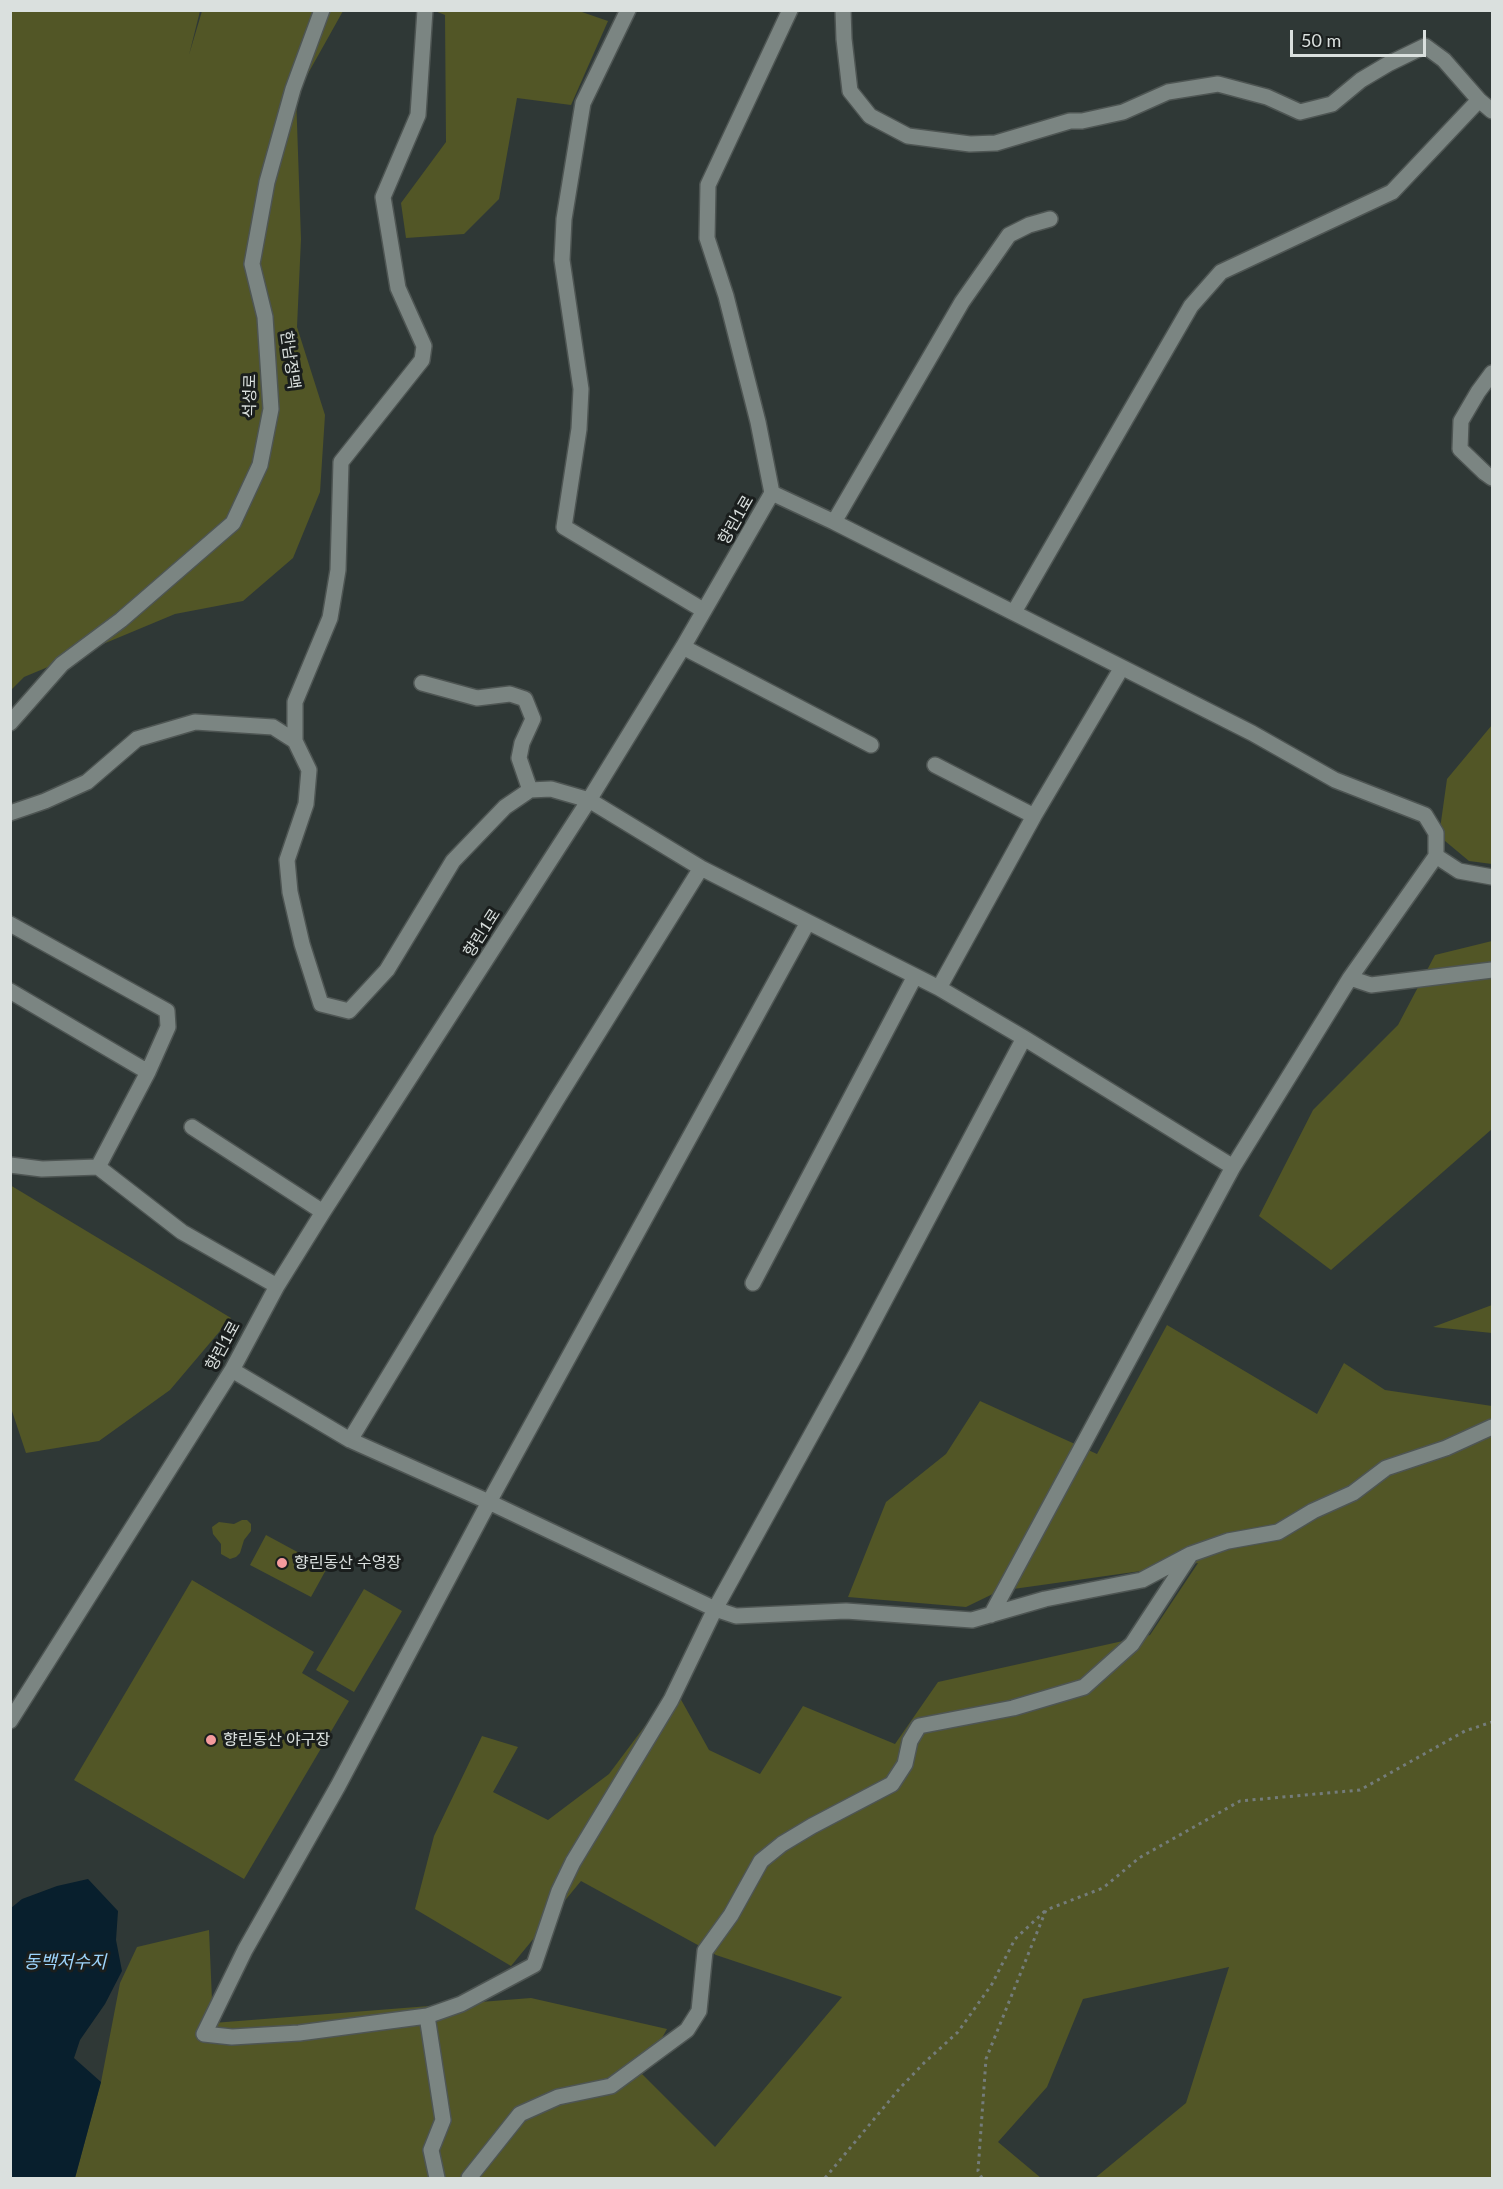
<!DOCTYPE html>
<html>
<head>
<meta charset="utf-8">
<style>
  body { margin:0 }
  #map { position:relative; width:1503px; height:2189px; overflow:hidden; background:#2f3836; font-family:Lato,sans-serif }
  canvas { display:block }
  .frame { position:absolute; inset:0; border:12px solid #dae0de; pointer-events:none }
  .scale { position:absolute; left:1290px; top:30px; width:136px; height:27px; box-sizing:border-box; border:3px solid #dae0de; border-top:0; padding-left:8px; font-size:18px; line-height:21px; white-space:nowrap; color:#dae0de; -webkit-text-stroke:4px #1a1e1d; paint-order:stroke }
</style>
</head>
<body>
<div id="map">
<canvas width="1503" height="2189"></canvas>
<div class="frame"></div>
<div class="scale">50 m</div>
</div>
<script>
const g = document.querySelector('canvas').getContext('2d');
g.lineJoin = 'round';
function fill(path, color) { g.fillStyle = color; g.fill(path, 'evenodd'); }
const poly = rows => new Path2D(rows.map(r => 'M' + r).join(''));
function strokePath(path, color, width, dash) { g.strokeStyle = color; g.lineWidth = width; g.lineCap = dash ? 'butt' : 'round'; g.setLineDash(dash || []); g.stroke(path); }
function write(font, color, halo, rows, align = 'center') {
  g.font = font + ' Lato,"Noto Sans KR",sans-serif'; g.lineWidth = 6; g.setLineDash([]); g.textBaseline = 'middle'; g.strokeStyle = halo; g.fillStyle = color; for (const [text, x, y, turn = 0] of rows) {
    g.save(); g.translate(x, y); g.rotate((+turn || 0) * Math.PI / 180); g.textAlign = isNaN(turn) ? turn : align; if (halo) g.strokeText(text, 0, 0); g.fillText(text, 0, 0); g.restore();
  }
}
fill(poly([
  [11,11,200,11,189,55,202,11,343,11,296,95,301,239,297,327,325,415,320,492,293,558,243,601,175,614,24,677,11,690],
  [435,11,579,11,608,21,571,105,517,98,499,199,464,234,406,238,401,203,446,142,445,15],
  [1492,725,1492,864,1469,861,1439,836,1447,779],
  [1492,941,1492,1129,1331,1270,1259,1216,1313,1110,1398,1025,1435,955],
  [10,1185,231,1318,170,1390,99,1441,26,1453,11,1408],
  [1492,1305,1492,1333,1433,1327],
  [1167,1325,1317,1414,1344,1363,1385,1390,1492,1406,1492,2178,1095,2178,1186,2103,1229,1967,1083,1999,1047,2087,998,2142,1041,2178,75,2178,101,2082,120,1983,137,1947,209,1930,213,2023,531,1998,667,2029,642,2074,715,2147,842,1997,716,1955,581,1881,511,1966,415,1909,434,1836,482,1736,518,1747,493,1792,548,1820,609,1774,674,1687,709,1750,760,1774,803,1706,895,1744,938,1682,1150,1635,1198,1563,999,1591,966,1607,848,1597,886,1502,946,1454,980,1401,1097,1454],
  [242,1520,247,1520,251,1524,251,1531,244,1540,240,1553,236,1557,230,1559,221,1554,221,1544,213,1534,212,1527,219,1522,234,1524],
  [266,1535,327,1568,311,1597,250,1565],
  [192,1580,314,1652,302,1673,349,1701,244,1879,74,1780],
  [364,1589,402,1611,354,1692,316,1670]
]), '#525626');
fill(poly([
  [88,1879,118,1911,116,1940,122,1971,105,2004,80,2040,74,2058,101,2082,75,2178,11,2178,11,1908,22,1899,57,1886]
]), '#081f2d');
const minor = poly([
  [628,10,583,103,564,219,562,260,581,389,579,429,564,527,703,610],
  [843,10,844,39,850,91,870,116,908,136,970,144,996,143,1070,121,1082,121,1123,112,1168,92,1218,84,1267,97,1300,112,1332,104,1361,80,1388,64,1425,46,1444,60,1479,100],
  [1492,373,1478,392,1461,421,1460,449,1485,473,1492,478],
  [772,493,758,422,726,296,707,238,708,185,790,10],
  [834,522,962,302,1009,235,1029,225,1050,219],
  [1014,612,1191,306,1221,272,1392,192,1479,100,1492,111],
  [683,647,871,745],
  [422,683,477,698,510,694,525,699,533,719,522,743,519,758,530,790],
  [295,741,295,702,330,618,338,570,341,462,422,360,424,346,398,288,383,197,418,115,425,10],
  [935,765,1034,816],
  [10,813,45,801,87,782,137,739,195,722,273,727,295,741,309,770,306,804,287,860,290,892,302,944,321,1004,349,1011,387,970,453,861,505,807,530,790,551,789,589,800,701,868,808,922,489,1502,338,1786,245,1950,204,2034,232,2037,299,2033,427,2016,461,2004,534,1965,559,1891,573,1862,671,1700,715,1609,856,1354,1024,1038],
  [1436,856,1459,871,1492,877],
  [808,922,939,988,1024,1038,1233,1167],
  [10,924,167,1011,168,1027,148,1072,98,1167,182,1232,277,1286],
  [1350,978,1371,985,1492,970],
  [939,988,1034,816,1121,669],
  [10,991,148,1072],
  [192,1127,323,1212],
  [10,1165,42,1169,98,1167],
  [753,1283,915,976],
  [232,1370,350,1440,489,1502,715,1609,736,1616,846,1611,972,1620,1045,1599,1142,1580,1191,1554,1228,1541,1278,1532,1313,1511,1353,1493,1386,1468,1446,1448,1492,1427],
  [350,1440,557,1099,701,868],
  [10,1721,232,1370,277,1286,323,1212,589,800,683,647,772,493,834,522,1252,733,1335,780,1425,815,1436,833,1436,856,1350,978,1233,1167,991,1615],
  [427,2016,443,2120,431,2150,437,2178],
  [469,2178,520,2114,558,2097,611,2086,687,2030,699,2011,705,1951,731,1915,761,1861,782,1844,812,1826,892,1784,905,1764,910,1741,919,1726,1013,1708,1084,1687,1132,1644,1189,1557]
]);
const tertiary = poly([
  [10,723,62,664,121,620,233,523,260,465,271,409,265,317,252,264,267,182,293,89,322,10]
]);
strokePath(minor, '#4e5553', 18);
strokePath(tertiary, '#4e5553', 18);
strokePath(poly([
  [825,2178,900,2088,924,2063,958,2032,992,1984,1015,1939,1045,1911],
  [982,2178,978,2171,986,2059,1046,1910,1103,1888,1139,1858,1240,1801,1360,1790,1465,1731,1492,1722]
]), '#747c7a', 3, [3, 4.5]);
strokePath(minor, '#7b8582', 15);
strokePath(tertiary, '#7b8582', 15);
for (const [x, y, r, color] of [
  [282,1563,6,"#f59b9d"],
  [211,1740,6,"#f59b9d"]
]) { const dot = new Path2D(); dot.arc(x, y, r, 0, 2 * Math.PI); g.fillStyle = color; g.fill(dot); strokePath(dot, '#1a1e1d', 2); }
write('16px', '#dae0de', '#1a1e1d', [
  ["한남정맥",290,360,82],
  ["석성로",250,396,-89],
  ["향린1로",736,520,-60],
  ["향린1로",482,933,-57],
  ["향린1로",223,1346,-61]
]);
write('16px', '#dae0de', '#1a1e1d', [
  ["향린동산 수영장",294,1563],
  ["향린동산 야구장",223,1740]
], 'left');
write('italic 18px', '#9dd4fb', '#1a1e1d', [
  ["동백저수지",65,1962]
]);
</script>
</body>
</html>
